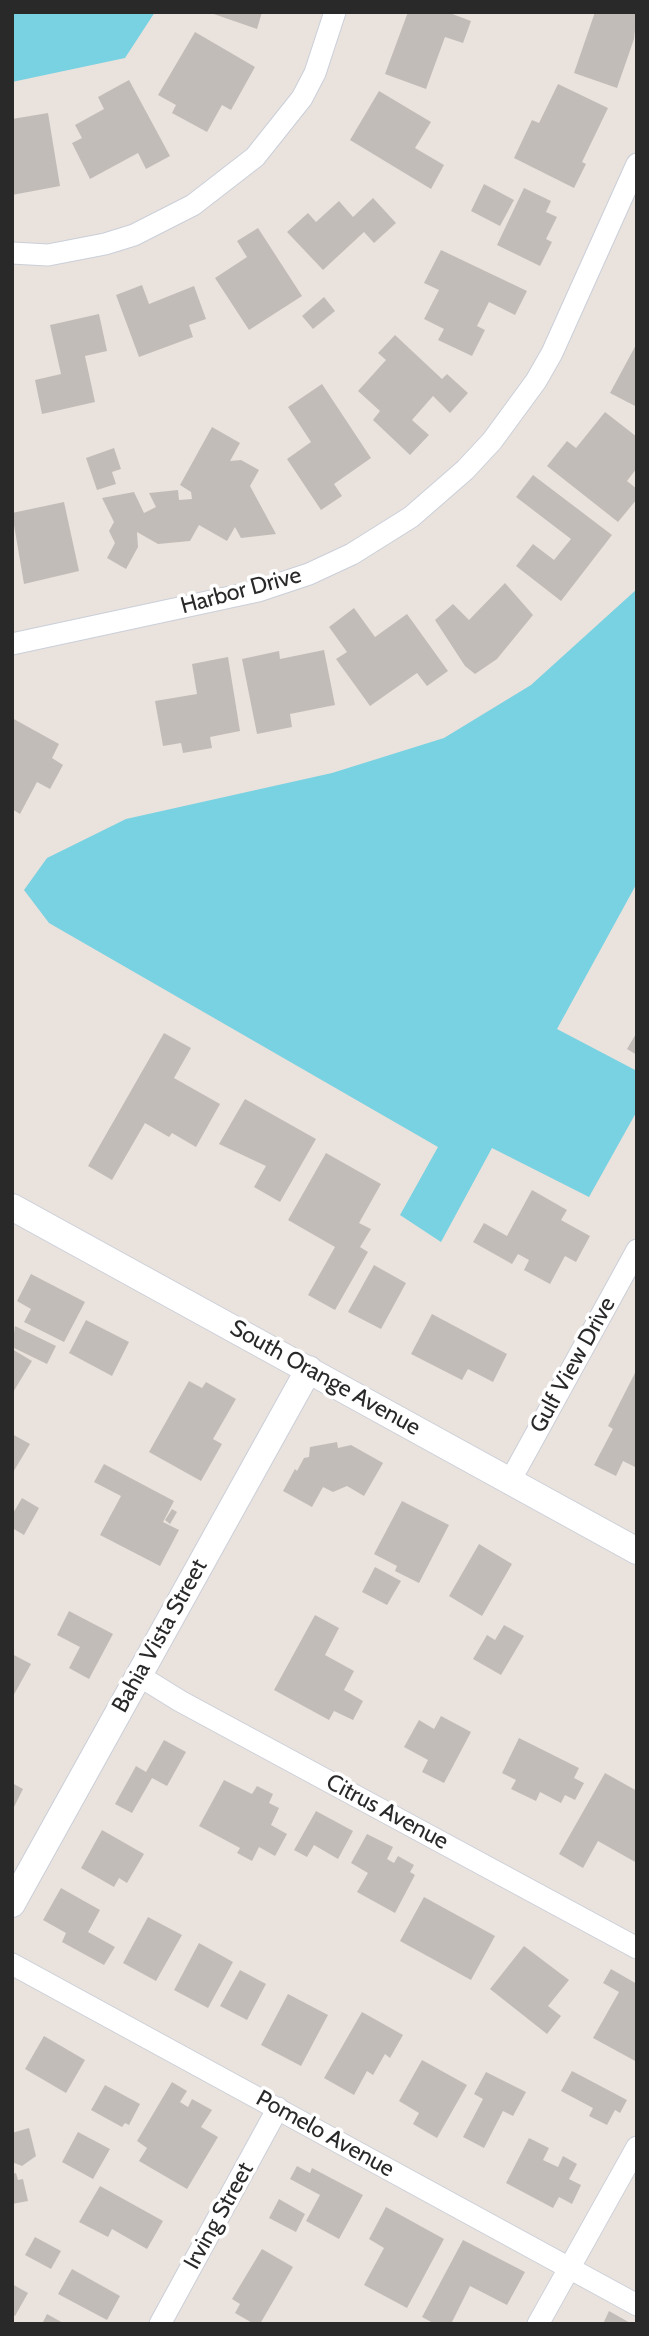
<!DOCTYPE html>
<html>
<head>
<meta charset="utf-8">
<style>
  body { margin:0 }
  #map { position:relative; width:649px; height:2336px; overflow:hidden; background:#eae2dc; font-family:Cabin,sans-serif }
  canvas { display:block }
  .frame { position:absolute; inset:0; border:14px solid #292929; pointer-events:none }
</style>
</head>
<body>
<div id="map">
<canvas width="649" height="2336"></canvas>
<div class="frame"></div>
</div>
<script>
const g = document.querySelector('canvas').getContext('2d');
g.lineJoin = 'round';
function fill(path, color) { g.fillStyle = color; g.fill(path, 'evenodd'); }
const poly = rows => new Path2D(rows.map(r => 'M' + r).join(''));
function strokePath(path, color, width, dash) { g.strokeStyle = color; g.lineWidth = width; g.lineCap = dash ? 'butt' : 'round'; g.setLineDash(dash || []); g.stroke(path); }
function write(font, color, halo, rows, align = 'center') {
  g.font = font + ' Cabin,sans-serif'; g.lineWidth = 7; g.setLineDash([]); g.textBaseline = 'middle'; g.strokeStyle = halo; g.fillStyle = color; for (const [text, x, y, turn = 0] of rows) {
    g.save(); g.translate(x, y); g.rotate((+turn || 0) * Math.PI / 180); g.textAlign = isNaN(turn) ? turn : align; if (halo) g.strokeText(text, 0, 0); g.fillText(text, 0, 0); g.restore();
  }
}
fill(poly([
  [12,12,155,12,125,58,12,82],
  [637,589,637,883,557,1029,637,1071,637,1111,589,1197,492,1148,441,1242,400,1215,438,1147,49,923,24,890,47,858,126,819,332,773,444,738,531,685]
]), '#78d2e2');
fill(poly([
  [208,12,262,12,257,29],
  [408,12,447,12,471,21,463,43,445,37,426,89,385,74],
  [595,12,637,12,634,39,617,88,574,73],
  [195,32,255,67,231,110,222,105,207,132,172,113,176,105,158,95],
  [129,80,170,156,146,169,138,153,90,179,72,143,82,138,75,125,104,109,98,97],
  [558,84,608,108,582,162,586,164,574,188,514,158,532,120,539,123],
  [379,91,431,122,415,148,444,165,431,189,350,140],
  [48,113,60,186,12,195,12,119],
  [484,184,514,200,500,226,471,211],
  [524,188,551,201,546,212,557,217,546,239,552,242,540,266,497,245],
  [373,198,396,223,374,243,364,232,323,270,287,232,308,213,316,222,339,201,353,217],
  [258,228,302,296,249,330,215,278,247,257,237,241],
  [441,250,527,291,515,315,489,302,477,326,485,330,472,356,438,340,444,329,424,319,439,290,424,283],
  [142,285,149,304,194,286,206,319,189,325,193,337,139,357,116,295],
  [324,297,335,311,313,329,302,316],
  [99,314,107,351,85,356,95,402,42,414,35,380,61,374,50,325],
  [395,335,442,379,447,374,468,393,450,413,433,396,412,420,429,435,410,455,373,420,380,411,358,391,386,360,378,353],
  [637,343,637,407,610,393],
  [322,384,371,458,334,484,342,496,321,510,287,459,311,442,288,407],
  [605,412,637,437,637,468,627,481,637,489,637,499,618,522,547,466,567,441,576,448],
  [212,427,240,443,230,461,241,460,259,470,250,486,276,534,241,538,235,527,227,541,199,525,190,541,158,544,137,532,138,547,126,569,107,558,115,543,109,531,114,522,102,498,134,492,144,513,156,507,149,493,178,490,179,500,192,499,191,492,180,485],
  [114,448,121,469,112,472,116,484,97,490,86,458],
  [533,475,612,535,561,601,516,566,533,544,554,560,571,539,516,497],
  [64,502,79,571,24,584,12,513],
  [505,583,533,615,497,659,475,674,465,666,435,620,453,604,469,620],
  [354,608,375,637,407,614,448,671,427,686,417,673,370,706,336,659,347,652,329,627],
  [324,650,335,705,290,714,292,727,257,734,242,659,279,651,280,659],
  [228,657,240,731,210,737,212,748,183,753,181,743,163,746,155,701,197,694,192,664],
  [12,718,59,744,52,758,63,765,50,789,37,782,20,814,12,809],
  [637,1032,637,1055,627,1049],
  [164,1033,191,1048,174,1078,220,1104,196,1147,172,1133,169,1137,145,1123,112,1180,88,1166],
  [245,1099,316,1139,280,1202,254,1187,266,1166,219,1144],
  [326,1153,381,1184,359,1223,371,1229,360,1247,368,1252,335,1310,308,1295,335,1247,288,1220],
  [532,1190,567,1210,561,1220,590,1236,576,1262,565,1256,550,1284,524,1270,529,1260,518,1254,512,1264,473,1242,484,1223,507,1236],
  [374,1265,406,1283,381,1329,348,1312],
  [31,1274,85,1302,64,1342,24,1322,31,1309,17,1301],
  [432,1314,507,1354,493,1382,468,1369,462,1380,411,1354],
  [86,1320,129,1342,112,1376,69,1353],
  [15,1326,56,1346,47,1364,12,1347],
  [12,1349,32,1361,12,1394],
  [637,1369,637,1468,623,1461,616,1476,594,1465,613,1429,608,1426],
  [189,1381,202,1388,206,1382,236,1399,213,1439,222,1444,201,1481,149,1452],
  [12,1434,30,1444,12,1474],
  [337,1442,338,1448,351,1445,383,1463,364,1496,347,1486,333,1492,323,1487,312,1507,283,1491,295,1469,297,1471,304,1458,309,1457,310,1447],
  [104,1464,174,1501,163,1522,179,1530,160,1566,100,1535,121,1496,94,1482],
  [22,1498,39,1508,24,1535,12,1528,12,1515],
  [402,1501,449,1525,419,1583,395,1571,397,1566,374,1554],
  [172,1509,177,1512,170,1524,165,1520],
  [479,1544,512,1564,482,1616,449,1596],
  [375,1567,401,1581,387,1605,362,1592],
  [69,1611,113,1634,89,1679,69,1668,80,1647,57,1635],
  [315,1615,339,1628,325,1655,354,1671,344,1690,363,1701,353,1720,334,1711,329,1720,274,1690],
  [504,1625,524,1636,501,1675,473,1659,487,1635,495,1640],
  [12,1654,31,1664,12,1698],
  [441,1716,471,1732,444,1783,422,1772,428,1760,404,1747,419,1720,434,1729],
  [519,1738,579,1768,574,1778,584,1783,575,1800,565,1795,561,1803,540,1792,536,1801,511,1789,516,1780,502,1773],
  [164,1740,186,1752,167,1786,152,1778,132,1813,115,1804,136,1766,146,1772],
  [605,1773,637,1791,637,1863,598,1841,583,1868,559,1854],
  [224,1780,252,1794,257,1786,273,1794,269,1803,279,1808,271,1825,287,1834,275,1856,259,1847,252,1861,237,1853,240,1848,199,1826],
  [12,1783,23,1789,12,1811],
  [316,1811,353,1831,338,1859,314,1845,307,1857,294,1850],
  [102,1830,144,1854,127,1883,119,1878,114,1887,81,1868],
  [367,1834,393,1847,387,1859,394,1863,398,1856,414,1865,410,1872,415,1875,395,1913,357,1892,368,1873,351,1863],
  [61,1888,100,1910,88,1932,115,1947,104,1965,62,1942,66,1933,43,1920],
  [424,1897,495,1936,471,1980,400,1941],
  [148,1917,182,1935,156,1981,123,1963],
  [199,1943,233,1962,208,2008,174,1990],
  [524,1946,569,1980,548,2006,561,2016,547,2034,490,1989],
  [611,1969,637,1984,637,2062,593,2038,619,1992,603,1983],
  [240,1970,266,1984,247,2020,220,2006],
  [288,1994,328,2015,301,2066,261,2045],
  [362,2012,403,2035,390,2058,385,2054,373,2075,367,2071,354,2095,324,2078],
  [44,2036,85,2060,66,2093,25,2069],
  [422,2060,467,2085,437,2138,413,2124,419,2113,399,2101],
  [572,2071,627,2100,620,2113,615,2110,607,2125,589,2116,593,2108,561,2091],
  [486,2072,526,2092,513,2116,503,2111,484,2148,463,2137,483,2099,474,2094],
  [172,2082,187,2091,180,2102,188,2107,192,2099,212,2110,201,2127,218,2137,187,2189,139,2161,147,2148,137,2141],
  [105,2085,140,2104,129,2125,125,2123,122,2127,91,2110],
  [29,2128,36,2156,22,2166,12,2162,12,2133],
  [78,2132,110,2149,93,2179,62,2162],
  [529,2138,549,2148,543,2160,558,2167,563,2156,577,2164,569,2179,581,2185,572,2204,559,2197,553,2208,506,2183],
  [297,2166,310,2173,312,2168,363,2195,339,2239,306,2221,320,2195,290,2179],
  [16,2173,18,2180,23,2179,28,2201,12,2204,12,2174],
  [100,2186,163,2221,147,2249,112,2229,108,2237,79,2222],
  [279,2199,305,2214,296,2232,269,2218],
  [386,2207,444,2239,407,2308,364,2285,384,2248,369,2239],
  [35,2237,61,2251,51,2269,25,2255],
  [463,2240,525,2272,507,2305,470,2286,451,2324,435,2324,422,2317],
  [262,2249,293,2267,260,2324,254,2324,235,2313,240,2304,232,2299],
  [72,2269,120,2296,107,2320,58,2294],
  [12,2284,28,2293,15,2316,12,2314],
  [609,2311,632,2324,603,2324],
  [47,2314,65,2324,42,2324]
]), '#c2bcb8');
const minor = poly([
  [12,253,48,255,105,244,134,235,193,205,255,157,302,98,315,73,335,12],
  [12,644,258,591,309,574,352,554,411,517,465,470,492,441,536,381,552,353,637,164],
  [510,1481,637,1250],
  [138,1675,180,1701,637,1948],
  [12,1964,637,2305],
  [160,2324,278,2108],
  [538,2324,637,2147]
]);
const tertiary = poly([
  [12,1207,637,1551],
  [12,1904,309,1369]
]);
strokePath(minor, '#cacfd9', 23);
strokePath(tertiary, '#cacfd9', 28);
strokePath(minor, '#fff', 21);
strokePath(tertiary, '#fff', 26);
write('23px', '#292929', '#fff', [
  ["Harbor Drive",241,591,-15],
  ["Gulf View Drive",573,1365,-61],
  ["South Orange Avenue",325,1378,29],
  ["Bahia Vista Street",160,1636,-61],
  ["Citrus Avenue",387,1812,28],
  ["Pomelo Avenue",325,2134,29],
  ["Irving Street",219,2216,-61]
]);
</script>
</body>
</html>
